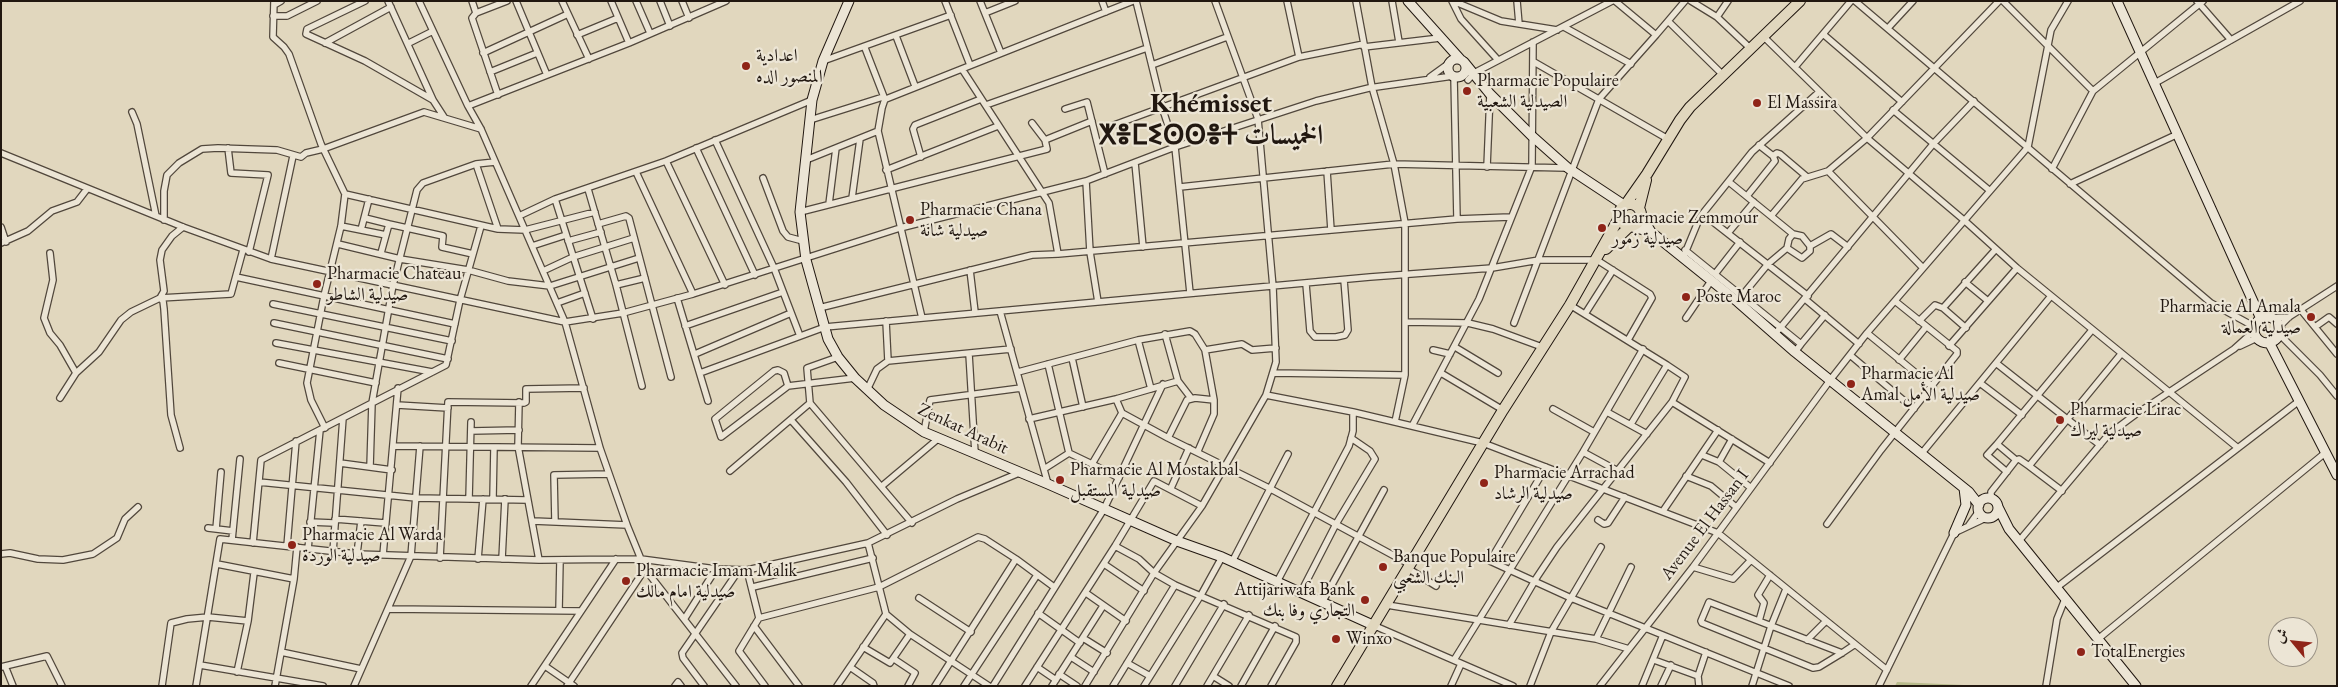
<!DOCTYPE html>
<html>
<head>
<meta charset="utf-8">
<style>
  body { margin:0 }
  #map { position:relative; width:2338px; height:687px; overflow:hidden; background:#e1d7be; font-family:"EB Garamond",Amiri,serif }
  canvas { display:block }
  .frame { position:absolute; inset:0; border:2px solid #211710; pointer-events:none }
  .north { position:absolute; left:2268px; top:617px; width:50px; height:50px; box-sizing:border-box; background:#ece5d5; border:1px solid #9b9386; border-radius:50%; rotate:298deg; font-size:14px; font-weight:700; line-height:20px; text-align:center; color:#211710 }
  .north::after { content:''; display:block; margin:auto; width:18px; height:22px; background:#8f2418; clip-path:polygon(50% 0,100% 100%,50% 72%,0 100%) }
</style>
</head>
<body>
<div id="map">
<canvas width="2338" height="687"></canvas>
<div class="frame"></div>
<div class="north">ش</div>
</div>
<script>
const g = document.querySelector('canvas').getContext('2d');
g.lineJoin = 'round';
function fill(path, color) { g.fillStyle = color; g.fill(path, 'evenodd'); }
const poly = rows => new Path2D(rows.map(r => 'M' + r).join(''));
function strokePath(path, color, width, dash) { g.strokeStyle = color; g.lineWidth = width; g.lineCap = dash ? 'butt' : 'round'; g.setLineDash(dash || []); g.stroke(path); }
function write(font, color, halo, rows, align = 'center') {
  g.font = font + ' "EB Garamond",Amiri,"Noto Sans Tifinagh",serif'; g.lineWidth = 4.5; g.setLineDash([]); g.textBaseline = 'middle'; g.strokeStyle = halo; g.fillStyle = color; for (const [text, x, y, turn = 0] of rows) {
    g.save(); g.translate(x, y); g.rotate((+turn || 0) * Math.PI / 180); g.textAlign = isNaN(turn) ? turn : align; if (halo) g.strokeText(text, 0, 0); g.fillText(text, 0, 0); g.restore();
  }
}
fill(poly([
  [1897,682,1986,686,1895,686]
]), '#b9bc8d');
const street = poly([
  [274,1,273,37,284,47,289,54,321,144,345,194,341,226,324,296,307,383,311,400,325,428],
  [365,1,307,29,306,34,365,61,433,100],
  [388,1,433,100,444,117],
  [419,1,468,106,481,129,565,322,600,448,627,525,645,569,736,686],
  [472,1,476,13],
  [516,1,547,75],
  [562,1,589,59],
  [611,1,629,43],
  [636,1,650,33],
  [660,1,670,26],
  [682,1,689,18],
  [945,1,970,65],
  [980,1,1001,53],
  [1102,1,1106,12],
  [1136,1,1162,107,1175,147,1190,293],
  [1287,1,1299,57],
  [1356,1,1372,87,1394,164,1405,223,1405,375,1395,422],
  [1392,1,1399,42],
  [1452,1,1461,19,1498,60],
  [1453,1,1501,21,1557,30],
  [1517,1,1519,24],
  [1615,1,1656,35,1668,21],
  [1685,1,1668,21,1723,75],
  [1691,1,1717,17],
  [1728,1,1717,17,1751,49],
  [1855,1,2211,303,2255,327],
  [2003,1,2093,91],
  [2197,1,2231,40],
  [274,5,281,1],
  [985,13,1015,1],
  [273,16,287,16,317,1],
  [1564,27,1631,64],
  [1888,28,1913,1],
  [1823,34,1902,102],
  [577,35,618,18],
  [896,36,915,86],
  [1764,37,1867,138,1965,221,2017,268,2238,448],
  [325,43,391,7],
  [409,43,433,31],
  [1364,47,1440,38],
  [865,48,884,97],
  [483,53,568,14],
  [823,61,951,15],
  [1534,62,1668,139],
  [1152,65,1227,37],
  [1795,67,1851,1],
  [962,69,1049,203,1058,254],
  [490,72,537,53],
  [1430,77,1448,64],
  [1454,77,1457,219],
  [1468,80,1474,73,1612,1],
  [2155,83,2300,1],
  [498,95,472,18,476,13,507,1],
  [885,99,882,108,878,131,922,318],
  [986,105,1147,48],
  [468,106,629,43,726,1],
  [1065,109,1087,102,1105,174],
  [1893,110,1989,190],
  [132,112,137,124,156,216],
  [810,120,883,97,886,99,1133,1],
  [1114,125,1299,57,1364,44],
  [715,140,774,268,800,336],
  [1045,140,1092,121],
  [228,148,231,173,268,175,249,252],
  [696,148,755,275],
  [1,153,183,227,271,259,565,322,623,313,693,294,900,228,1086,181,1175,147,1316,101,1369,88,1453,76],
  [1773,156,1777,153,1780,154,1806,176],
  [921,157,913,129,915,125,981,99],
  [806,160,878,131],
  [666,161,725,285],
  [1135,163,1143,247],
  [476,164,498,229],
  [1487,167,1490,94],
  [2052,169,2093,91,2203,1],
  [886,170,998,126],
  [1327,171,1331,230],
  [1828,171,1923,268],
  [636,172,693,294],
  [763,178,783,231,788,237,803,241],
  [1086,181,1090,252,1098,302],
  [1729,182,1793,234,1802,236,1810,246,1810,251,1802,258,1787,248],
  [2070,184,2178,134],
  [1180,187,1394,164,1566,168],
  [588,189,616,285,642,386],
  [345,194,498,229,525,230,595,212],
  [1747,196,1775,161,1773,156,1759,145],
  [852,198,860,139],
  [555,199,593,319],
  [829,204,836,148],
  [800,212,1047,149,1045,140,1032,123],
  [1703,214,1808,296],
  [519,216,555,199,666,161,812,100],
  [1771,216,1802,179,1828,171,1867,138,1999,1],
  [365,218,389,224,381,253],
  [164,220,164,191,167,175,179,163,202,149,218,148,277,150,301,157,306,153,323,149,424,112,481,129],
  [389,224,443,236,442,247,473,254],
  [598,224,626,216,629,218,671,377],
  [341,226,386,235],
  [1,227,6,242],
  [361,230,369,199],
  [1728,233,1754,202],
  [568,241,601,232],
  [1,243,28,231,52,211,77,202,87,189],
  [338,244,400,259,468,270,508,281,550,286,639,258],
  [532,246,566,235],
  [1810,246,1831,234,1848,247],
  [1685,250,1801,344,1795,352],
  [50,253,53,280,44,318,50,333,60,345,76,373],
  [1683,258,1700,217,1752,152,1819,92],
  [271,259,293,156],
  [970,270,975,312],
  [543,271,573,257,634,238],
  [1715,274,1740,242],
  [236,277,455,324],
  [1965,282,1988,301],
  [1306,284,1310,331,1315,337,1336,337,1345,335,1348,330,1344,280],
  [616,285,645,278],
  [677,298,708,401],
  [1740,298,1768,264,1787,248,1789,239,1793,234],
  [1805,299,1859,344],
  [557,303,585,293],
  [273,304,452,341],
  [1570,305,1667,365,1631,424],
  [819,308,1032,255,1058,254,1457,219,1510,217],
  [1943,308,1966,328],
  [2301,310,2337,354],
  [1000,311,1048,484],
  [1585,314,1613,270],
  [1686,318,1711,281],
  [2271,318,2289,317],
  [886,321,888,361],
  [1919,321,1935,305,1943,308,1996,249],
  [1407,322,1468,323,1493,329,1542,347],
  [274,323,448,359],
  [1514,323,1599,99,1656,35],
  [685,326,783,292],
  [2279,327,2289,317,2337,286],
  [2315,327,2329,317,2337,324],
  [1867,333,1933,387],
  [1165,334,1178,381,1191,398],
  [1775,334,1934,143,1974,101],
  [2279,334,2320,375,2337,396],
  [1138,340,1151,389],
  [276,343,432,372],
  [1801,344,1825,315],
  [1949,346,2017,268],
  [2240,346,2257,338],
  [1455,347,1498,373],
  [1205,350,1242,344,1252,350,1276,348],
  [1433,350,1450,354],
  [695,354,791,313],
  [969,354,975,453],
  [1850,355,1914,409],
  [838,357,807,368,810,403,912,523],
  [1072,358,1083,407],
  [1899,360,1926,327],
  [279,363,376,383],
  [1996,363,2100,445],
  [1048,364,1069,453],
  [1018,372,1138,340,1190,331,1195,334,1205,350,1214,400,1214,414,1198,451],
  [700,373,825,327,1370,277,1492,268,1539,260,1597,260,1650,294,1652,298,1628,340],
  [1274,373,1405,375],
  [1441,373,1503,410],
  [1980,383,2022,415],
  [788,386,784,373,778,370,774,371,715,419,721,437,788,386,855,378],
  [867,390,877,369,888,361,1011,349],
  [1266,395,1353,412,1483,443,1718,533,1887,670],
  [60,398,76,373,99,352,121,320,131,312,160,298,231,294,243,250],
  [1116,399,1122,413,1168,438,1269,488,1411,565],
  [519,402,518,446,539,560],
  [1672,402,1770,463],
  [397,405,448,408],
  [1553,409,1594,432],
  [1607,412,1647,434],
  [1029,419,1116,399,1178,381],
  [791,420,846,482,887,535],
  [1412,426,1479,299,1532,166,1533,42],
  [471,431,519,430],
  [924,432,930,400,1021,388],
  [1168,438,1187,400,1195,398,1214,400],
  [1997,444,1987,455,2007,472],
  [394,446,600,448],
  [180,448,171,415,164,309,163,301,160,298,164,291,160,260,162,250,172,236,183,227],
  [1583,452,1618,471],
  [1922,453,2051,296],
  [1702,455,1719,462,1751,488],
  [2016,460,2019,459,2029,466],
  [1719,462,1732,439],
  [340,463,392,470],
  [370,467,372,403,393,285,417,190,423,183,476,164,495,162],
  [1546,467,1490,561,1571,598,1789,686],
  [1044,469,1069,453,1092,464],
  [730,471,810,403],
  [1686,476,1711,486,1736,507],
  [1119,478,1092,464,1122,413],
  [259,482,416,498,527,500],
  [882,486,939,438],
  [1171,488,1189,448],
  [2062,491,2029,466,2121,354],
  [493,498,494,447],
  [1991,498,1991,492,2016,460,1997,444,2092,330],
  [469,499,471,422],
  [1663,511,1718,430],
  [335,519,385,523],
  [1598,520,1604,524,1608,523,1625,497],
  [533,521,627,525],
  [310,522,334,523],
  [555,522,554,475,609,474],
  [1827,524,1881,450,1957,354,1957,351,1895,301],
  [1969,525,1979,511],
  [208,528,233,531],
  [216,529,221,472],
  [232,540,240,459],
  [2019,541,2109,434,2136,414,2234,349,2254,331],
  [253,543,261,460,446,365,460,300,481,226],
  [868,543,886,614,910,634,989,686],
  [287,546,296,441],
  [1115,546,1139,559,1154,573,1175,585,1296,637,1296,642,1271,686],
  [308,549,320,430],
  [333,552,343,418],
  [1,554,10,553,38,559,63,560,93,554,117,538,125,519,138,507],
  [357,554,361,521],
  [383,555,398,388],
  [440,558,448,402,524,403,526,402,526,389,584,388],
  [478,559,483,499],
  [502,559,505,499],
  [1232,562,1288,454],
  [217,564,294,579],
  [1104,564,1144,591],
  [1693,567,1733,579,1751,560],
  [1409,569,1436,586],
  [747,570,759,618],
  [1277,582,1349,446,1353,431,1353,412],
  [753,587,873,558],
  [2056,588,2299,401],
  [1301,592,1336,524,1375,459,1370,451,1351,438],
  [1086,593,1126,621],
  [919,598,971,632],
  [1323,601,1384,490],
  [1387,605,1596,639,1629,649],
  [389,609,580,611],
  [559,611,560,560],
  [1038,613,1080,643],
  [685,618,716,569],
  [1759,621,1764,603,1758,595,1770,575],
  [1509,625,1537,577,1557,547,1672,402,1685,377,1667,365],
  [754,626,799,686],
  [1375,626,1513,686],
  [1083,638,1107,653],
  [1596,639,1631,567],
  [2098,639,2325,453],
  [1807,640,1826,621],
  [863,647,890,663,910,634],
  [281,652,361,669],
  [1842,653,1709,602,1701,621,1702,623,1813,668,1819,667,1842,653,1854,645],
  [1071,657,1094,672],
  [894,659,915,673,908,686],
  [1454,660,1583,452,1643,349],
  [1654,660,1698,676],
  [1127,663,1150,676],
  [200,665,323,686],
  [5,666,13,686],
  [545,666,574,686],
  [1,667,47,656,62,686],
  [850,667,873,683,874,686],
  [1037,667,1056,680],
  [237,672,248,621,254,573],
  [1059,674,1077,686],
  [1213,676,1229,686],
  [162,686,171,623,187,619,208,617,248,621],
  [196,686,220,539,357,554,539,560,641,559,716,569,747,570,868,543,957,499,1019,473],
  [275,686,294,579,297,547],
  [354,686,411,556,420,446],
  [531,686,616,559],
  [567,686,645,569],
  [675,686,678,682,681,686],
  [704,686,683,658,682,653,739,570],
  [765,686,739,651,759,618,879,587,978,537,985,539,1016,559,1054,587],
  [837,686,886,614],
  [935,686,1016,559],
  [964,686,1037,575],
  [993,686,1104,509,1163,384],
  [1025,686,1115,546,1154,481,1202,506],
  [1052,686,1103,606],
  [1085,686,1154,573,1202,506,1266,395,1276,362,1273,287,1258,119,1215,1],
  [1113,686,1175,585],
  [1144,686,1201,595,1222,557],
  [1175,686,1224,604],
  [1207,686,1249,615],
  [1241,686,1275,626],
  [1451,686,1461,664],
  [1530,686,1551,632,1601,547],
  [1600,686,1693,567,1831,379,1867,333,2028,147,2051,30,2068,1],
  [1642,686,1663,635],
  [1661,686,1671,665],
  [1699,686,1698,676,1706,652],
  [1752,686,1771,626,1786,589],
  [1879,686,1954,533,1988,517],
  [2046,686,2057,619,2065,599]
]);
const secondary = poly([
  [849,1,823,61,812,100,800,212,806,260,828,339,838,357,855,378,884,405,924,432,1048,484,1177,541,1222,557,1375,626],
  [1408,1,1460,59],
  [2117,1,2261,319],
  '1448 68a9 9 0 1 1 18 0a9 9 0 1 1-18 0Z',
  [1464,62,1490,94,1532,136,1568,168,1624,205],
  [1641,215,1651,232],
  [1632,227,1651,232,1738,302,1795,352,1969,492,1979,505],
  '2254 330a13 13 0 1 1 26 0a13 13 0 1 1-26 0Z',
  [2269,342,2337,475],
  '1978 508a10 10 0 1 1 20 0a10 10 0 1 1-20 0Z',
  [1998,507,2009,529,2136,686],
  [1954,533,1966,505,1964,488]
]);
const primary = poly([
  '1619 215a11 11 0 1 1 22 0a11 11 0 1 1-22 0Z',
  [1626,204,1647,174,1680,120,1690,107,1800,1],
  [1639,208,1646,180],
  [1606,249,1629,227],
  [1337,686,1503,410,1570,305,1619,218]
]);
strokePath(street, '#51473c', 8);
strokePath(secondary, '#211710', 11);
strokePath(primary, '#211710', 12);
strokePath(street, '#ece5d5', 5.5);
strokePath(secondary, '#ece5d5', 9);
strokePath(primary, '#e1d7be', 10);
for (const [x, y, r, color] of [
  [746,66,5,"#8f2418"],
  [1467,91,5,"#8f2418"],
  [1757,103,5,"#8f2418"],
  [910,220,5,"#8f2418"],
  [1602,228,5,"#8f2418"],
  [317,284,5,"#8f2418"],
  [1686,297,5,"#8f2418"],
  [2311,317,5,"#8f2418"],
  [1851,384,5,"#8f2418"],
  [2060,420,5,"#8f2418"],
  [1060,480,5,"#8f2418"],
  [1484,483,5,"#8f2418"],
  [292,545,5,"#8f2418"],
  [1383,567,5,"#8f2418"],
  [626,581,5,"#8f2418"],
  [1365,600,5,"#8f2418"],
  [1336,639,5,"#8f2418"],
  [2081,652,5,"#8f2418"]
]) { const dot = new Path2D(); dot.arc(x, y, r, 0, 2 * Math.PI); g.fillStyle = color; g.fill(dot); strokePath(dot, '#ece5d5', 2); }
write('18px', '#211710', '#ece5d5', [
  ["اعدادية",756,56],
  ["المنصور الده",756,77],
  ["Pharmacie Populaire",1477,81],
  ["الصيدلية الشعبية",1477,102],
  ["El Massira",1767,103],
  ["Pharmacie Chana",920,210],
  ["صيدلية شانة",920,231],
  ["Pharmacie Zemmour",1612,218],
  ["صيدلية زمور",1612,239],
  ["Pharmacie Chateau",327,274],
  ["صيدلية الشاطو",327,295],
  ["Poste Maroc",1696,297],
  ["Pharmacie Al Amala",2301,307,"right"],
  ["صيدلية العمالة",2301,328,"right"],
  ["Pharmacie Al",1861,374],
  ["Amal صيدلية الأمل",1861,395],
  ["Pharmacie Lirac",2070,410],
  ["صيدلية ليراك",2070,431],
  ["Pharmacie Al Mostakbal",1070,470],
  ["صيدلية المستقبل",1070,491],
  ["Pharmacie Arrachad",1494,473],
  ["صيدلية الرشاد",1494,494],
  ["Pharmacie Al Warda",302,535],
  ["صيدلية الوردة",302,556],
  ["Banque Populaire",1393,557],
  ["البنك الشعبي",1393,578],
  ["Pharmacie Imam Malik",636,571],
  ["صيدلية امام مالك",636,592],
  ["Attijariwafa Bank",1355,590,"right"],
  ["التجاري وفا بنك",1355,611,"right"],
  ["Winxo",1346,639],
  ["TotalEnergies",2091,652]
], 'left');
write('18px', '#211710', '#ece5d5', [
  ["Zenkat Arabit",963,429,25],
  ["Avenue El Hassan I",1705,525,-53]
]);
write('bold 28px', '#211710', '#ece5d5', [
  ["Khémisset",1211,104],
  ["ⵅⴻⵎⵉⵙⵙⴻⵜ الخميسات",1211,136]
]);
</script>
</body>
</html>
